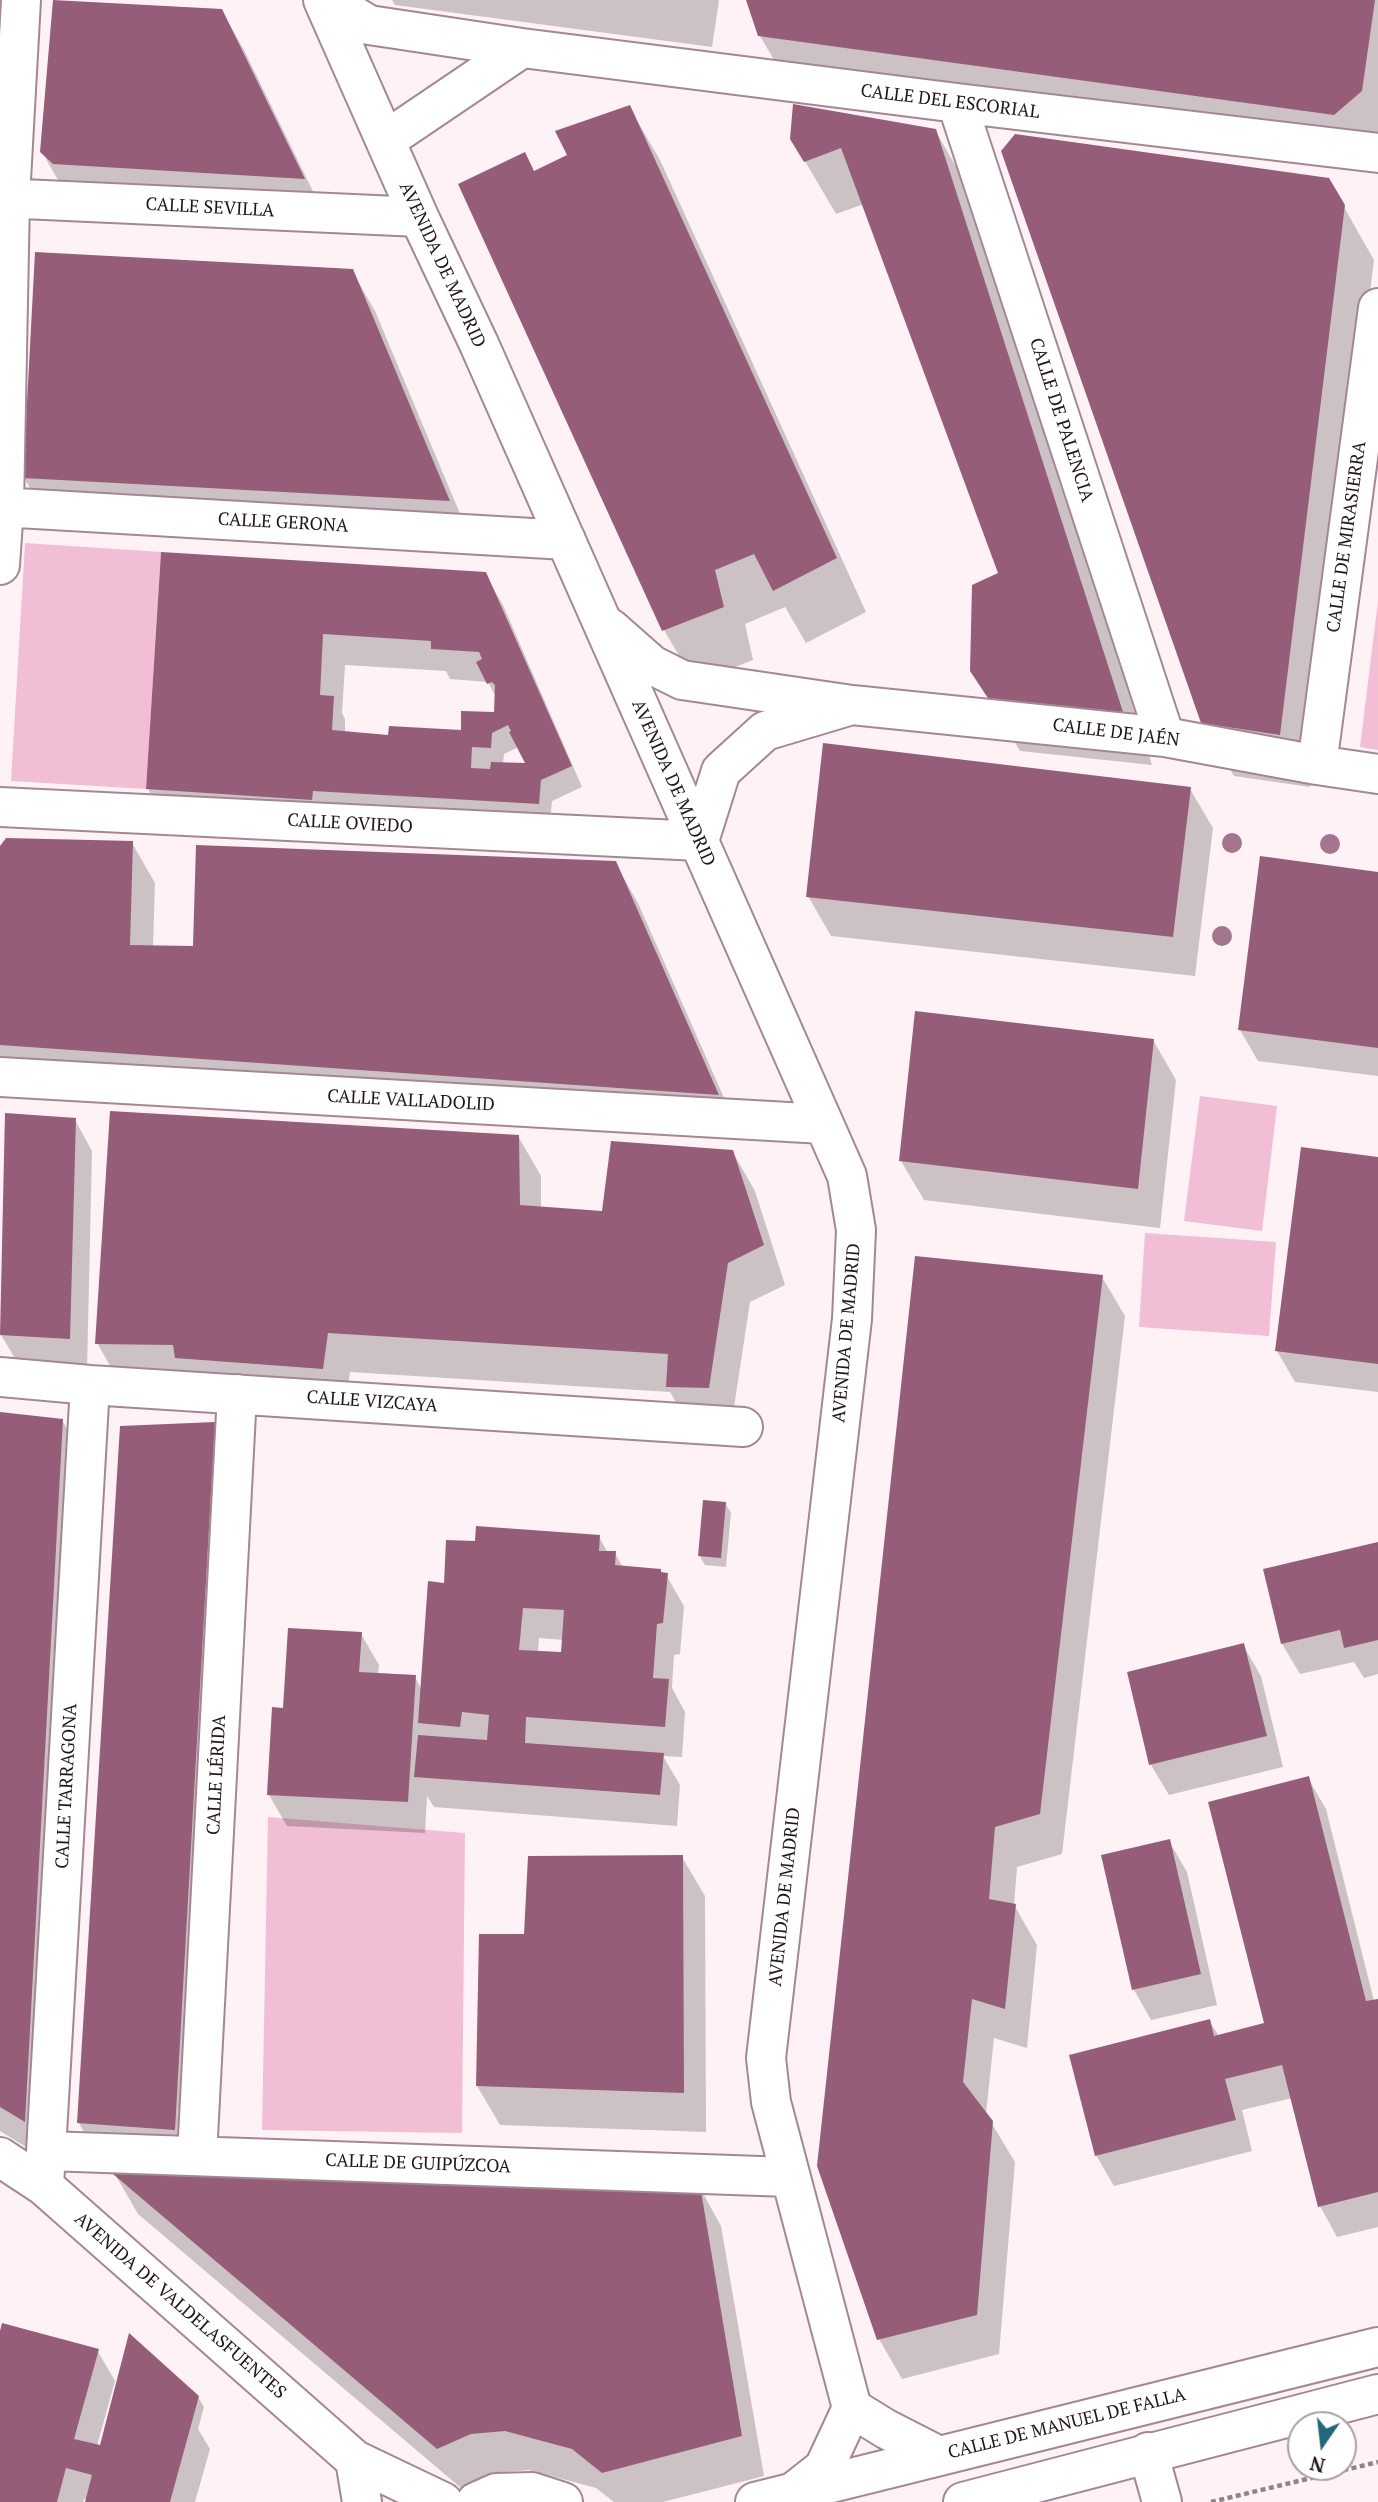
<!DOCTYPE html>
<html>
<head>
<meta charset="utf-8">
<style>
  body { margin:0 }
  #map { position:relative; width:1378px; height:2502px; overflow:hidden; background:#fff2f7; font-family:"PT Serif",serif }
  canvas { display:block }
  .north { position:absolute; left:1287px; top:2411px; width:70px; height:70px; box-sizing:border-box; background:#fff; border:2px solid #a6a1a3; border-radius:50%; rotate:194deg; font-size:19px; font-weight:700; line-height:28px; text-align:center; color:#20151a }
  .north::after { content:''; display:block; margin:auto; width:24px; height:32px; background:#25677a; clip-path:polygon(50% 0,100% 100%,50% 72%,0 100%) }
</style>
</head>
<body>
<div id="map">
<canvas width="1378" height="2502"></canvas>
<div class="north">N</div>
</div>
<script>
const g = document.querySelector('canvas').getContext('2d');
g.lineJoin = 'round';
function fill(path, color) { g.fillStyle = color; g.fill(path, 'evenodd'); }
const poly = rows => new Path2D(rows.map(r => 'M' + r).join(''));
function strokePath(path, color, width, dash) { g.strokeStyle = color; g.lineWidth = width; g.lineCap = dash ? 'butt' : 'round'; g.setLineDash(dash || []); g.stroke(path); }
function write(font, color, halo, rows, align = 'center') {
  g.font = font + ' "PT Serif",serif'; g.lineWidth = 5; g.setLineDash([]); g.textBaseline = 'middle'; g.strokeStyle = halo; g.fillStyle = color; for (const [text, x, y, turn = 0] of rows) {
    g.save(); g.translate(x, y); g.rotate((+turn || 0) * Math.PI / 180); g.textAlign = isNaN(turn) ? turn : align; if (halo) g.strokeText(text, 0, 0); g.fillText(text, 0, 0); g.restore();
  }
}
fill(poly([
  [25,543,161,552,146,789,11,781],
  [1378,601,1378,750,1360,747],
  [1200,1096,1277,1106,1262,1231,1184,1221],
  [1145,1233,1276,1242,1269,1336,1139,1327],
  [268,1817,465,1833,462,2133,262,2130]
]), '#f2bed5');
fill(poly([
  [0,0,9,0,0,189],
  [392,0,718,0,719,1,712,47,395,5],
  [748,0,1378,0,1378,157,791,89,760,36],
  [221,10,244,50,326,218,65,192,42,152],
  [629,107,660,160,866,612,806,643,785,607,745,624,753,660,695,683,664,630,535,173,570,156],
  [935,130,966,184,1152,765,1020,751,971,671,1000,574,864,204,836,214,792,139],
  [1328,179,1374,260,1310,787,1234,776,1203,722],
  [352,271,375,311,471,540,47,517,24,478],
  [329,564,485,574,503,605,582,787,552,801,550,824,170,829,148,789],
  [345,665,446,671,450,679,488,682,496,697,495,714,462,732,390,736,345,733,345,719,342,713],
  [519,747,528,765,503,764,504,754],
  [1190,789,1213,828,1195,976,831,936,808,896],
  [132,843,155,883,153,947,195,948,615,863,638,903,740,1134,0,1060,0,848],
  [1378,873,1378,1076,1258,1061,1240,1030],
  [1153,1040,1176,1080,1160,1228,924,1200,901,1161],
  [75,1120,92,1151,87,1370,19,1365,1,1335],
  [518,1136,541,1176,541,1209,603,1213,732,1151,755,1191,785,1285,750,1302,731,1427,690,1426,670,1392,350,1372,345,1408,120,1383,97,1343],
  [1378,1159,1378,1392,1295,1382,1277,1351],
  [1102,1277,1125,1316,1062,1854,1017,1867,1014,1905,1037,1945,1027,2048,994,2038,986,2114,1015,2162,999,2354,902,2379,879,2339],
  [0,1414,62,1420,85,1460,47,2160,0,2131],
  [214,1424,237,1463,197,2169,101,2163,79,2123],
  [725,1503,731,1513,726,1567,705,1565,699,1555],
  [599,1537,608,1553,615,1553,623,1568,666,1575,684,1606,680,1654,674,1655,672,1688,685,1712,682,1757,663,1756,680,1785,677,1826,434,1807,427,1796,425,1833,287,1826,269,1795,285,1710,361,1634,379,1665,378,1675,415,1677,422,1690,445,1585,476,1543],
  [539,1638,564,1640,563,1654,538,1653],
  [1378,1544,1378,1674,1364,1678,1354,1662,1300,1674,1282,1644],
  [1243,1645,1261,1676,1283,1767,1169,1795,1151,1765,1129,1673],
  [1308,1778,1326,1809,1374,2001,1378,2000,1378,2227,1337,2237,1320,2206,1292,2098,1242,2110,1252,2151,1114,2186,1096,2155,1209,2021,1219,2036,1266,2024],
  [1169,1841,1187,1872,1217,2005,1151,2020,1134,1990],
  [682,1857,705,1896,706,2132,500,2125,477,2086,525,1936],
  [116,2176,699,2186,721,2226,764,2476,663,2502,614,2502,596,2488,529,2470,494,2473,461,2488,138,2214],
  [0,2338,97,2350,115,2381,97,2446,101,2447,198,2397,204,2407,198,2429,210,2449,195,2502,86,2502,87,2499,84,2499,83,2502,0,2502]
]), '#0003');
fill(poly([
  [53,0,222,9,305,179,53,164,40,152],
  [746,0,1375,0,1362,91,1334,115,758,36],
  [793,104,936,129,1123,712,988,698,970,671,972,585,998,573,841,148,804,162,790,139],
  [630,105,837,558,773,591,754,554,715,570,724,607,662,631,458,184,525,152,534,171,567,155,555,131],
  [1015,134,1329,178,1345,205,1280,735,1201,723,1001,151],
  [35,252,353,269,450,501,23,478],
  [161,552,486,572,572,766,541,780,539,804,313,791,312,800,146,789],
  [323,634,431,641,431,649,479,652,482,659,476,662,487,684,492,682,495,685,494,712,461,711,461,730,389,726,388,735,332,730,334,696,320,695],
  [508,725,511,731,509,732,525,763,491,762,490,769,471,768,472,747,491,748,492,733],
  [823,743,1191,787,1173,937,806,897],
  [6,838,133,841,130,945,193,946,196,845,616,861,719,1095,0,1045,0,846],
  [1260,856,1378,872,1378,1048,1238,1030],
  [915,1011,1154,1039,1138,1189,899,1161],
  [110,1111,519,1135,520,1205,602,1211,611,1141,733,1150,764,1245,728,1263,709,1388,666,1387,668,1354,328,1333,323,1369,175,1358,173,1345,95,1344],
  [5,1113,76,1118,70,1339,0,1335],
  [1301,1147,1378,1157,1378,1364,1275,1351],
  [915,1256,1103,1275,1040,1814,995,1827,989,1899,1016,1904,1005,2009,972,1999,963,2082,993,2121,977,2315,877,2340,817,2166],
  [0,1412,63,1419,25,2122,0,2107],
  [215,1422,175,2130,77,2123,120,1426],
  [703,1500,726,1502,721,1558,698,1556],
  [476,1526,600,1535,599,1551,616,1551,615,1565,661,1569,661,1572,668,1573,663,1623,657,1624,653,1678,669,1679,665,1727,526,1717,525,1743,664,1753,660,1795,414,1777,418,1735,487,1740,489,1715,462,1712,460,1727,418,1723,428,1581,444,1583,446,1540,475,1541],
  [523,1608,564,1610,561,1652,519,1650],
  [1378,1542,1378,1640,1344,1648,1340,1630,1281,1644,1263,1569],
  [288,1628,362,1632,359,1672,416,1675,408,1802,267,1795,272,1707,283,1708],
  [1244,1643,1267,1736,1149,1765,1127,1672],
  [1309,1776,1366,2001,1378,1999,1378,2192,1318,2207,1282,2065,1225,2079,1236,2120,1095,2156,1069,2055,1210,2019,1214,2036,1264,2023,1208,1802],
  [1170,1839,1201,1974,1132,1990,1101,1855],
  [683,1855,684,2093,476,2086,479,1934,524,1934,528,1856],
  [113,2174,700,2185,742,2436,602,2473,572,2449,505,2431,471,2434,437,2449],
  [2,2323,99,2349,74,2439,100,2445,129,2333,199,2396,170,2502,85,2502,92,2475,66,2468,57,2502,0,2502,0,2331]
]), '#965d78');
const street = poly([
  [323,0,419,217,479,344,847,1176,856,1230,852,1319,766,2058,771,2102,852,2408,824,2468,795,2491],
  [328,0,369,25,522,48,957,103,1378,153],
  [957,103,1165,737],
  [386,140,522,48],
  [0,198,419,217],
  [0,507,566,540],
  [0,565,4,507,10,198,21,0],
  [610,628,652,665,682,680,852,705,1165,737,1317,765,1378,774],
  [1317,765,1378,308],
  [0,807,699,841,721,771,765,731,852,705],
  [0,1077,823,1124],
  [0,1377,90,1385,743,1427],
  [47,2151,789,2177],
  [197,2156,237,1394],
  [0,2157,44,2186,355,2460,443,2502],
  [44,2186,90,1385],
  [852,2408,886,2429,939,2456],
  [1148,2452,1162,2502],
  [355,2460,362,2502]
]);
const secondary = poly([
  [476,2502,496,2493,532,2492,563,2502],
  [755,2502,1378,2347],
  [963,2502,1378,2394]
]);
strokePath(street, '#a38894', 42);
strokePath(secondary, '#a38894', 42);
strokePath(poly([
  [1211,2502,1378,2462]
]), '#908489', 4.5, [5, 3.5]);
strokePath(street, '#fff', 38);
strokePath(secondary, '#fff', 38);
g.fillStyle = '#a3758e';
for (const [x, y] of [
  [1232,843],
  [1330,844],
  [1222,936]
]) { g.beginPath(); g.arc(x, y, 10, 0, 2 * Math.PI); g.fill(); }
write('18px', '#20151a', '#fff', [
  ["CALLE DEL ESCORIAL",950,102,7],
  ["CALLE SEVILLA",210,208,3],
  ["AVENIDA DE MADRID",442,265,65],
  ["CALLE DE PALENCIA",1061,420,72],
  ["CALLE GERONA",283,523,3],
  ["CALLE DE MIRASIERRA",1347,537,-82],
  ["CALLE DE JAÉN",1116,733,7],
  ["AVENIDA DE MADRID",673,783,66],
  ["CALLE OVIEDO",350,824,3],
  ["CALLE VALLADOLID",411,1101,3],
  ["AVENIDA DE MADRID",847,1333,-85],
  ["CALLE VIZCAYA",372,1402,4],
  ["CALLE LÉRIDA",217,1775,-87],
  ["CALLE TARRAGONA",67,1786,-87],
  ["AVENIDA DE MADRID",785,1897,-84],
  ["CALLE DE GUIPÚZCOA",418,2164,2],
  ["AVENIDA DE VALDELASFUENTES",180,2306,41],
  ["CALLE DE MANUEL DE FALLA",1067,2424,-14]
]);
</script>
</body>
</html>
